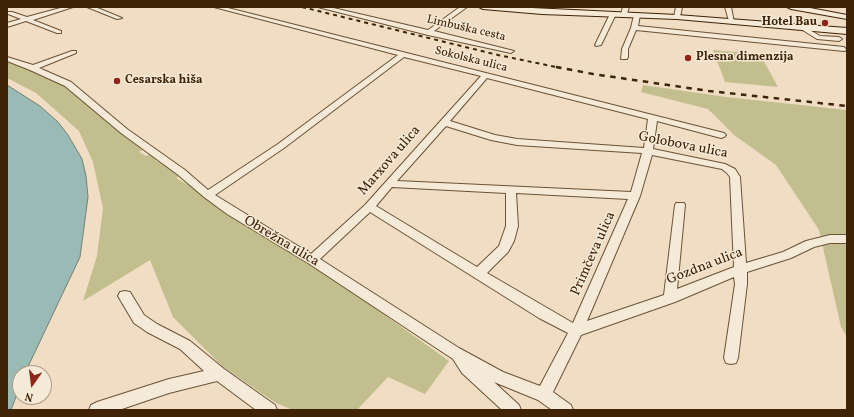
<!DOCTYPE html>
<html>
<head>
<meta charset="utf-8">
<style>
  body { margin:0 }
  #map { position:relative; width:854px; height:417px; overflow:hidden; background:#f0ddc3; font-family:Vollkorn,serif }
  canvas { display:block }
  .frame { position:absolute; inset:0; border:8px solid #3f2306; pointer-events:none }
  .north { position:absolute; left:12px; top:365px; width:40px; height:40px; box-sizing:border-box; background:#f5e9d8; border:1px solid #ac9a84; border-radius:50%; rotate:194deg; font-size:11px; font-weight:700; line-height:16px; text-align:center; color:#3f2306 }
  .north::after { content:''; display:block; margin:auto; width:14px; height:18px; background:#8f2418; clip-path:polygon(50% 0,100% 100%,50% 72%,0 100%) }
</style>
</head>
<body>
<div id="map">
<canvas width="854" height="417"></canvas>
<div class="frame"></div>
<div class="north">N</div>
</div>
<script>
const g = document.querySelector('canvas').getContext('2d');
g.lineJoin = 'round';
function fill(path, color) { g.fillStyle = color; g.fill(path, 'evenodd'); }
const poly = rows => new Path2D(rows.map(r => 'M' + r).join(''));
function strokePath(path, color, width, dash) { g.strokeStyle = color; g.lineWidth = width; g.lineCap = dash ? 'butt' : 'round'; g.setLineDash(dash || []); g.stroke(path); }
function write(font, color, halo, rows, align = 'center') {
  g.font = font + ' Vollkorn,serif'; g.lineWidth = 3; g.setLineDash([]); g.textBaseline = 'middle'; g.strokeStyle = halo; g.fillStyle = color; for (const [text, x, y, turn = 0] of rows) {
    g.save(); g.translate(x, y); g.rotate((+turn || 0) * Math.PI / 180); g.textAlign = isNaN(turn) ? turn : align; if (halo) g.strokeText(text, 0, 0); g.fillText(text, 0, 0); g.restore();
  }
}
fill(poly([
  [713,50,760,54,778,87,725,82],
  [7,61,39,73,37,74,52,81,56,80,61,83,144,149,139,152,146,156,152,154,157,158,156,161,169,166,181,175,176,178,186,184,190,182,218,207,340,283,449,361,425,394,388,377,357,410,293,410,276,403,223,367,173,317,150,260,83,301,97,256,103,208,93,162,79,131,36,93,7,78],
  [643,85,726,97,847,110,847,337,841,327,819,230,776,165,734,135,708,109,641,92]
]), '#c2be8e');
const water = poly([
  [7,85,40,106,58,122,68,135,82,159,86,176,88,197,80,257,25,373,20,373,20,386,11,410,7,410,7,85]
]);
fill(water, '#9abbb5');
strokePath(water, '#767e6f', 1);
const street = poly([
  [64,7,73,7,33,20,61,31,61,33,57,33,26,21,7,27,7,23,21,19,8,14,8,12,12,12,27,17,64,7],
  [87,7,95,7,122,18,117,19,87,7],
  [214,7,224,7,724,133,726,135,724,137,721,138,657,121,653,149,725,164,735,169,740,177,746,263,783,252,806,241,830,235,847,235,847,243,830,243,814,247,791,258,747,272,747,284,738,358,736,363,731,364,726,363,724,358,735,284,734,277,675,302,581,335,553,392,571,405,573,410,552,410,538,400,494,382,519,405,521,410,502,410,462,373,453,359,308,263,227,214,204,197,177,174,121,133,65,86,30,70,7,61,7,57,33,65,72,51,76,51,76,53,39,68,71,82,127,129,185,170,208,190,278,144,398,55,214,7],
  [404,57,481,76,365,205,311,254,215,195,284,148,404,57],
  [487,78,648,119,644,148,517,139,495,135,450,121,487,78],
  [446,126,491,140,517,145,642,153,631,192,397,181,446,126],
  [652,155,722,169,727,173,730,177,734,267,677,289,685,205,684,203,676,203,675,205,664,295,587,321,640,196,652,155],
  [392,187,506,193,506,226,499,246,477,267,376,206,392,187],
  [516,193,628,199,573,323,487,273,508,252,514,241,518,226,516,193],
  [370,212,539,318,568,333,540,386,503,372,459,348,320,259,370,212],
  [318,7,329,7,428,30,460,7,467,7,434,31,514,51,511,53,428,35,318,7],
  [623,7,629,7,627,14,624,16,621,14,623,7],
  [676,7,682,7,680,17,677,19,674,17,676,7],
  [725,7,731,7,734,22,729,21,725,7],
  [613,12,616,14,601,45,596,46,595,45,610,14,613,12],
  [637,13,640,15,638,26,844,47,847,50,844,51,636,30,628,49,628,57,627,59,621,59,622,49,631,28,634,15,637,13],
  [803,26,820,36,839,37,842,39,839,41,817,39,801,29,800,28,803,26],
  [125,291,130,292,144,315,157,324,190,341,224,369,275,405,277,410,256,410,217,381,169,393,119,410,89,410,91,405,97,402,169,379,204,371,180,349,147,332,134,323,118,296,120,292,125,291]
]);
const secondary = poly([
  [479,7,511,7,677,15,847,28,847,34,677,19,542,14,483,9,479,7],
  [787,7,805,7,847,15,847,19,791,9,787,7]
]);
strokePath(street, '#6b5235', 2);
strokePath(secondary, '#3f2306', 2);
fill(street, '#f5e9d8');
fill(secondary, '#f5e9d8');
strokePath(poly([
  [302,7,498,55,561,68]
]), '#3f2306', 2, [4, 4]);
strokePath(poly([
  [556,67,593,74,709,91,847,106]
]), '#3f2306', 2.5, [5.5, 5.5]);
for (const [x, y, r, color] of [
  [825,23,4,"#8f2418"],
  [688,58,4,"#8f2418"],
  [117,81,4,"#8f2418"]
]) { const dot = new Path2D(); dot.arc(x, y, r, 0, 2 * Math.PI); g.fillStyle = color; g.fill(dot); strokePath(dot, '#f5e9d8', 1.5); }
write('bold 12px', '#3f2306', '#f5e9d8', [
  ["Hotel Bau",817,23,"right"],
  ["Plesna dimenzija",696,58],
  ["Cesarska hiša",125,81]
], 'left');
write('12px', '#3f2306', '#f5e9d8', [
  ["Limbuška cesta",466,29,13],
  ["Sokolska ulica",471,60,14]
]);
write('14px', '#3f2306', '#f5e9d8', [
  ["Golobova ulica",683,146,11],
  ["Marxova ulica",390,161,-49],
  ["Obrežna ulica",281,242,31],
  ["Primčeva ulica",594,254,-66],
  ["Gozdna ulica",705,267,-21]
]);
</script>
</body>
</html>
